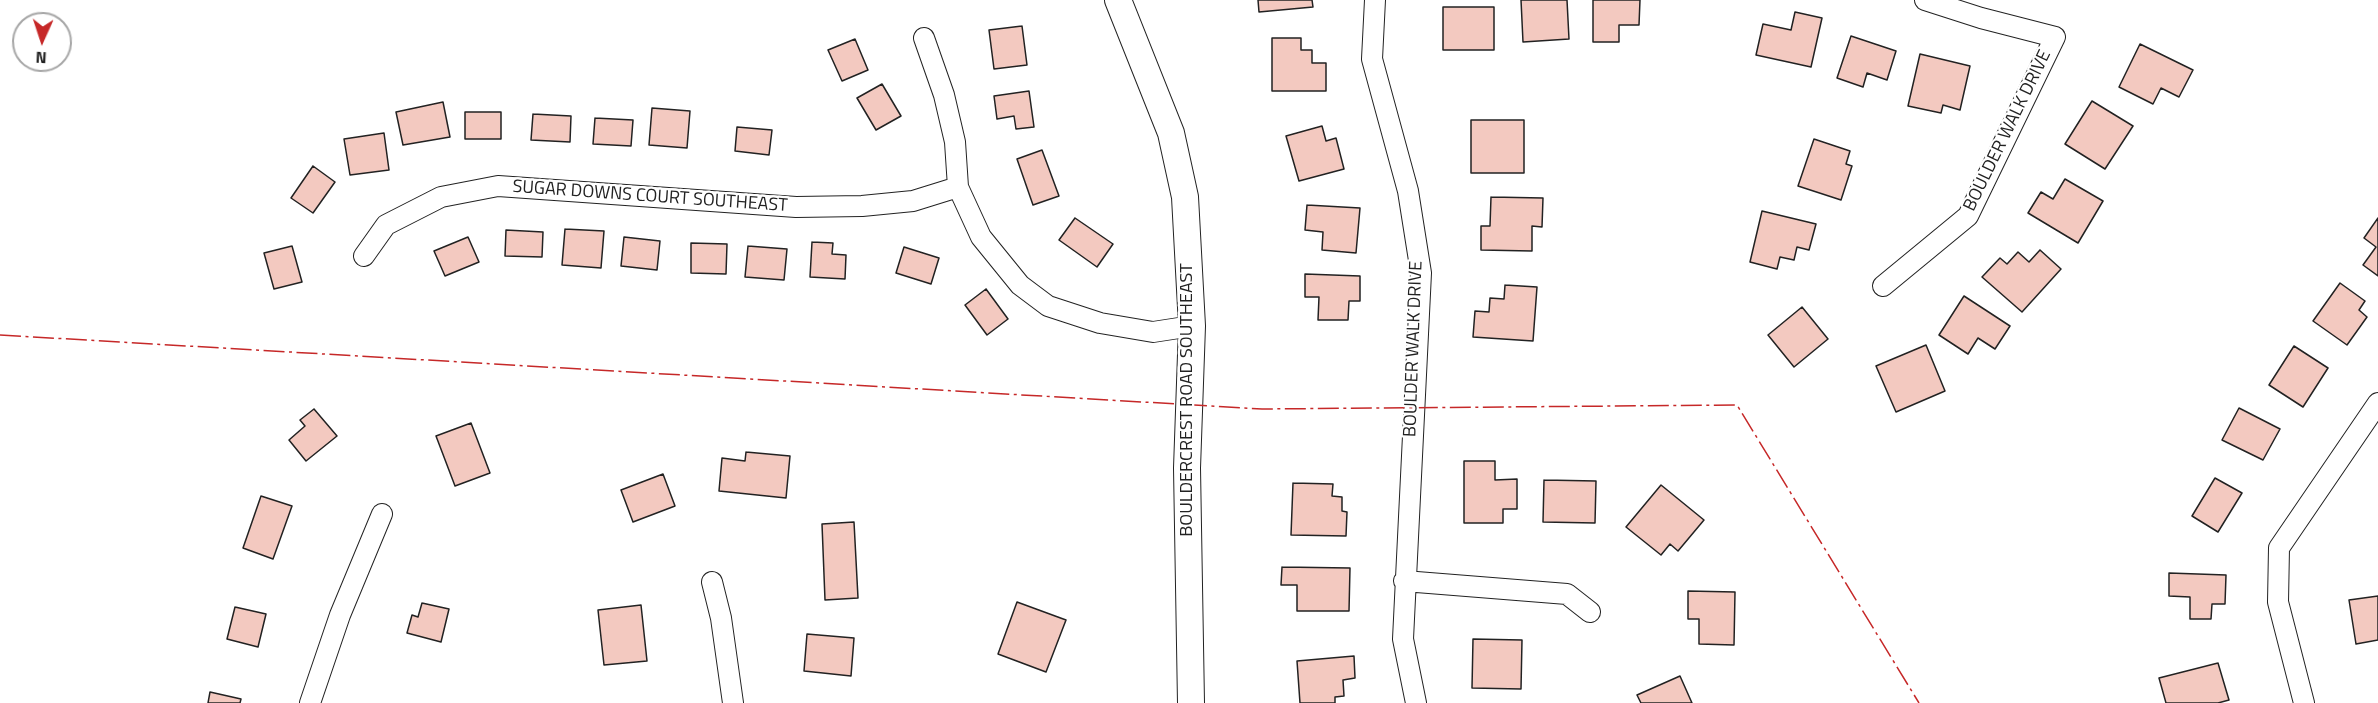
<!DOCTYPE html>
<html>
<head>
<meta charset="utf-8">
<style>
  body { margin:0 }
  #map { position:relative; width:2378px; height:703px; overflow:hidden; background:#fff; font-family:"Titillium Web",sans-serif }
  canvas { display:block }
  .north { position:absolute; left:12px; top:12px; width:60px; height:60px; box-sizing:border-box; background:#fff; border:2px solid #a7a7a7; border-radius:50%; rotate:183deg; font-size:16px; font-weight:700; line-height:24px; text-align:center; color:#222 }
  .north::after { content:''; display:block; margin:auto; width:21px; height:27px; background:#c62828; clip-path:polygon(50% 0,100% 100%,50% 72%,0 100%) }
</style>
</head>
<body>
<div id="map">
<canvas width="2378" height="703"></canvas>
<div class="north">N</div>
</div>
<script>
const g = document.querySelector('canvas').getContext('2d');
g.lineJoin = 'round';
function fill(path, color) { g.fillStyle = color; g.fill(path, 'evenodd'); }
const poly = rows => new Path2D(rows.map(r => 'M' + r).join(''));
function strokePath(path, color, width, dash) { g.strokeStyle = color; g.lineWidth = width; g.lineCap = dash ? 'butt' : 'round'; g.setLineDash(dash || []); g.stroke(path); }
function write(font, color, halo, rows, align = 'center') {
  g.font = font + ' "Titillium Web",sans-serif'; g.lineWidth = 4.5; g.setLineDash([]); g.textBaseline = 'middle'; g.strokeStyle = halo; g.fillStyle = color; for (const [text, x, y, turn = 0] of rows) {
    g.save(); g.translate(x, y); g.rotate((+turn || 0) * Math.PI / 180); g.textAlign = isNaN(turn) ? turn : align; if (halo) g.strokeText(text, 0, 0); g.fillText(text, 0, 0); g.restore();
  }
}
const building = poly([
  [1258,0,1312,0,1313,7,1259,12,1258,0],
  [1521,0,1567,0,1569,39,1523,42,1521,0],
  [1593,0,1640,0,1639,25,1619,25,1619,42,1593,42,1593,0],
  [1443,7,1494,7,1494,50,1443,50,1443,7],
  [1795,12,1822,18,1811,67,1756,55,1763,24,1791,30,1795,12],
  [1022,26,1027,65,994,69,989,30,1022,26],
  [1851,36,1896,51,1887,80,1867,73,1863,87,1837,78,1851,36],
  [1272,38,1301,38,1301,50,1312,50,1312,63,1326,63,1326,91,1272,91,1272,38],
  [855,39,868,70,842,81,828,50,855,39],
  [2140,44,2193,70,2179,97,2161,88,2153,104,2119,87,2140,44],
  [1920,54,1970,66,1960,110,1943,105,1941,113,1908,106,1920,54],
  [882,84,901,116,876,130,857,98,882,84],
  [1029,91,1034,127,1016,129,1014,116,997,119,994,96,1029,91],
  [2092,101,2133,126,2105,169,2065,144,2092,101],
  [443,102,450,137,403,145,396,112,443,102],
  [652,108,690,111,687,148,649,145,652,108],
  [465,112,501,112,501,139,465,139,465,112],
  [533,114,571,116,570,142,531,140,533,114],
  [595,118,633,120,631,146,593,144,595,118],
  [1471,120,1524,120,1524,173,1471,173,1471,120],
  [1322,126,1326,141,1336,138,1344,169,1299,181,1286,136,1322,126],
  [737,127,772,130,769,155,735,151,737,127],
  [384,133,389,170,350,175,344,139,384,133],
  [1814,139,1850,151,1846,164,1852,166,1841,200,1798,186,1814,139],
  [1042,150,1059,196,1033,205,1017,159,1042,150],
  [313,166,335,182,313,213,291,198,313,166],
  [2065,179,2103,201,2078,243,2028,213,2041,192,2053,199,2065,179],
  [1491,197,1543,198,1542,227,1532,226,1532,251,1481,250,1481,226,1490,226,1491,197],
  [1307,205,1360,208,1356,253,1322,250,1323,232,1305,230,1307,205],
  [1762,211,1816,224,1809,250,1797,247,1794,260,1780,257,1777,269,1750,262,1762,211],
  [1075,218,1113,244,1097,267,1059,240,1075,218],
  [2378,218,2378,276,2363,265,2376,247,2364,238,2378,218],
  [565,229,604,231,601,268,562,265,565,229],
  [506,230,543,232,542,257,505,256,506,230],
  [468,237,479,262,445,276,434,251,468,237],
  [624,237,660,241,657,270,621,266,624,237],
  [812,242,833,243,832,254,846,255,845,279,810,277,812,242],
  [691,243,727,244,726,274,691,273,691,243],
  [292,246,302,282,274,289,264,253,292,246],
  [748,246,787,249,784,280,745,277,748,246],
  [904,247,939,258,931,284,896,273,904,247],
  [2040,250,2061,269,2022,312,1982,277,2000,258,2007,264,2018,252,2029,262,2040,250],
  [1305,274,1360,276,1360,301,1349,301,1348,320,1318,320,1319,297,1305,297,1305,274],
  [2340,283,2365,301,2359,310,2367,317,2347,345,2313,321,2340,283],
  [1505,285,1537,287,1533,341,1473,337,1475,311,1489,312,1490,298,1504,299,1505,285],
  [986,289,1008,319,987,335,965,305,986,289],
  [1964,296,2010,326,1995,349,1978,338,1968,354,1939,335,1964,296],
  [1802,307,1828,339,1794,367,1768,335,1802,307],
  [1926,345,1945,391,1896,412,1876,366,1926,345],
  [2294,346,2328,368,2303,407,2269,385,2294,346],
  [2239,408,2280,429,2263,460,2222,440,2239,408],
  [314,409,337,436,306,461,289,440,305,426,300,420,314,409],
  [471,423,490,473,455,486,436,436,471,423],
  [746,452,790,456,786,498,719,491,722,458,745,461,746,452],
  [1464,461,1495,461,1495,480,1517,479,1517,509,1503,509,1503,523,1464,523,1464,461],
  [663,474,675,506,633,522,621,490,663,474],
  [2215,478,2242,493,2218,532,2192,516,2215,478],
  [1544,480,1596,481,1595,523,1543,522,1544,480],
  [1293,483,1333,484,1332,496,1342,497,1342,511,1347,512,1346,536,1291,535,1293,483],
  [1661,485,1704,520,1678,551,1670,544,1661,555,1626,527,1661,485],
  [261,496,292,506,273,559,243,548,261,496],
  [854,522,858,598,825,600,822,524,854,522],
  [1282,567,1350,568,1349,611,1297,611,1297,585,1281,585,1282,567],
  [2169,573,2226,575,2225,604,2212,604,2211,619,2190,619,2190,597,2169,596,2169,573],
  [1688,591,1735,592,1734,645,1699,644,1699,619,1688,619,1688,591],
  [2378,596,2378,640,2356,644,2349,600,2378,596],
  [1017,602,1066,620,1046,672,998,654,1017,602],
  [422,603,449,609,441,642,407,633,412,615,418,617,422,603],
  [641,605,647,661,604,665,598,610,641,605],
  [235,607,266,614,258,647,227,639,235,607],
  [807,634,854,638,851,676,804,671,807,634],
  [1473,639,1522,640,1521,689,1472,688,1473,639],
  [1354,656,1355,678,1343,680,1344,696,1335,697,1335,703,1300,703,1297,661,1354,656],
  [2218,663,2229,700,2218,703,2166,703,2159,678,2218,663],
  [1680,676,1692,703,1641,703,1637,695,1680,676],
  [210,692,241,699,240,703,208,703,210,692]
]);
fill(building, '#f3c9c0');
strokePath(building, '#222', 1.5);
const minor = poly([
  [1375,0,1372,59,1408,191,1421,273,1403,639,1416,703],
  [924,38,944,95,955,142,958,187,981,237,1020,285,1048,306,1100,323,1153,332,1192,326],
  [364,256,386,225,441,197,498,186,796,207,862,206,913,201,958,187],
  [1883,286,1968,216,2055,37,1981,18,1925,0],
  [1404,581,1567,594,1590,612],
  [712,582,721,618,733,703],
  [310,703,340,615,382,514],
  [2304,703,2278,602,2279,548,2378,403]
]);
const tertiary = poly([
  [1118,0,1171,133,1185,197,1192,326,1187,468,1191,703]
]);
strokePath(minor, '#222', 22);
strokePath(tertiary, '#222', 28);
strokePath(minor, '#fff', 20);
strokePath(tertiary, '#fff', 26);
strokePath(poly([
  [0,335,1262,409,1737,405,1919,703]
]), '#c62828', 1.5, [21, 4.5, 3, 4.5]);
write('18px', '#222', '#fff', [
  ["BOULDER WALK DRIVE",2008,131,-64],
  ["SUGAR DOWNS COURT SOUTHEAST",650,197,4],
  ["BOULDER WALK DRIVE",1414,349,-88],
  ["BOULDERCREST ROAD SOUTHEAST",1188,400,-90]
]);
</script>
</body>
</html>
